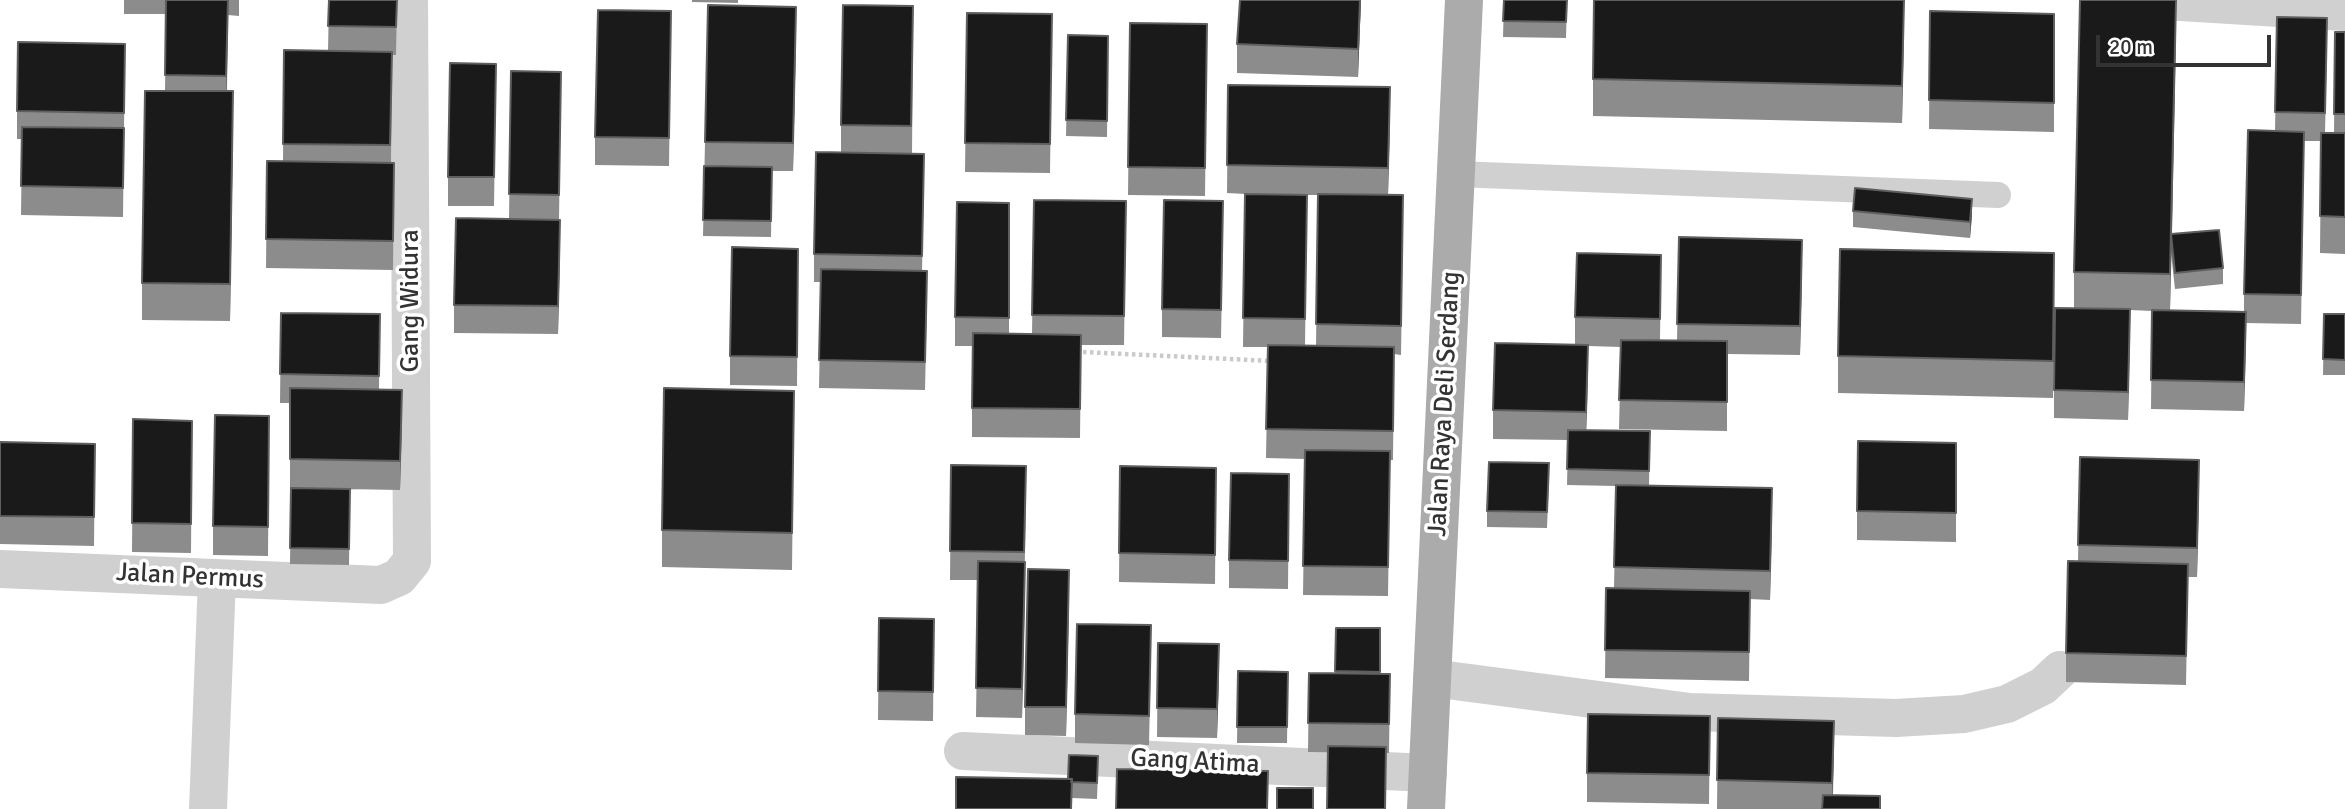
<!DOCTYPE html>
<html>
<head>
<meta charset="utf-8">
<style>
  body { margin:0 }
  #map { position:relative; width:2345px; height:809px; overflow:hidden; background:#fff; font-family:Signika,sans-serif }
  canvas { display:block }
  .scale { position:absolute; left:2096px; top:35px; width:175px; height:32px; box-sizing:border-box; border:4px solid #333; border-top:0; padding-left:9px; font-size:21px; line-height:24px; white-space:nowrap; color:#333; -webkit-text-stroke:5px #fff; paint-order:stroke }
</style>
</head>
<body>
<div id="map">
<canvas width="2345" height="809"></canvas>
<div class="scale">20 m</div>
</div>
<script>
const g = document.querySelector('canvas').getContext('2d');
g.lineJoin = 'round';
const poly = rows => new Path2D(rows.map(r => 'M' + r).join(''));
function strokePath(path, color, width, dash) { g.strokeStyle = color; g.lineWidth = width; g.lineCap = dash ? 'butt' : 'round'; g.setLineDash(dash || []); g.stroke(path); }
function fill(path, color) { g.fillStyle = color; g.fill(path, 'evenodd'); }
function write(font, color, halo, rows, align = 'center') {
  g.font = font + ' Signika,sans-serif'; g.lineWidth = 7; g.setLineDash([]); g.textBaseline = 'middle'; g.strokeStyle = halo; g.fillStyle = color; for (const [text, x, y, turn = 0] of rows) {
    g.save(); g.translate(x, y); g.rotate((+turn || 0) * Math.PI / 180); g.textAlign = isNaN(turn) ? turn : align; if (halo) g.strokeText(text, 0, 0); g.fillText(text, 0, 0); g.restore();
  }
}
strokePath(poly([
  [1083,352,1271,361]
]), '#cacaca', 4.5, [3.5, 3.5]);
strokePath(poly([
  [1456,174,1998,195]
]), '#d0d0d0', 26);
strokePath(poly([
  [2148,0,2345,12],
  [0,569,381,585,399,577,412,561,409,0],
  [1432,678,1690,712,1896,718,1964,714,2007,704,2043,686,2060,670],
  [963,751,1428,773],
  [208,809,217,579]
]), '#d0d0d0', 38);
strokePath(poly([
  [1426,809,1464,0]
]), '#ababab', 38);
fill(poly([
  [124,0,239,0,239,16,228,15,227,91,233,129,230,321,142,320,142,283,165,91,166,14,124,14],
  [329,0,397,0,396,55,392,55,391,163,394,163,393,270,266,268,267,161,283,161,284,50,328,51],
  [692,0,738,0,738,3,692,2],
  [1361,0,1358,77,1237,73,1237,44],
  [1504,0,1567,0,1566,38,1503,37],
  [671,11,669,166,595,165,595,137],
  [1930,11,2054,14,2054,132,1929,129],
  [967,13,1052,14,1050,173,965,172],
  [2277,17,2327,47,2325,133,2334,133,2335,32,2345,32,2345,254,2320,253,2321,141,2304,141,2301,324,2246,323,2244,411,2151,409,2152,311,2130,310,2128,420,2054,418,2054,390,2074,308,2074,272,2176,30,2172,234,2223,268,2223,284,2175,289,2171,253,2170,310,2244,311,2244,294,2275,131],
  [1130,23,1207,24,1205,196,1128,195],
  [1904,26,1902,123,1593,116,1593,79],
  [913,35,912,154,924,183,922,271,927,300,925,390,819,388,821,282,814,282,814,254,841,153,841,125],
  [1068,35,1108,36,1107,137,1066,136],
  [796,36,793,171,772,171,771,237,703,236,705,142],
  [125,44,123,217,21,215,22,139,17,139,17,111],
  [496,64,494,206,448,206,448,177],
  [511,71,561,72,559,220,560,248,558,334,454,333,454,305,509,219],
  [1228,85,1390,116,1388,194,1403,223,1401,355,1394,354,1393,460,1390,460,1388,596,1303,595,1305,459,1266,458,1268,347,1243,347,1245,194,1227,193],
  [1307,195,1318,195,1316,346,1305,346],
  [1034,200,1126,201,1124,345,1081,345,1080,438,972,437,972,346,955,346,955,317,1009,203,1009,333,1032,334],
  [1853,211,1972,215,1970,238,1853,227],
  [1223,230,1221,338,1162,337,1162,309],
  [1679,237,1802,269,1800,355,1727,354,1727,431,1619,429,1621,347,1588,346,1586,430,1650,431,1649,486,1772,517,1770,600,1750,599,1749,681,1605,678,1606,588,1614,588,1616,486,1567,485,1568,440,1493,439,1493,410,1575,345,1575,317,1661,255,1660,340,1677,341],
  [798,249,797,386,730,385,730,356],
  [2054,290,2053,398,1838,393,1838,356],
  [281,313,380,314,379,389,402,418,400,490,290,488,290,403,280,403],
  [2324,314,2345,314,2345,375,2323,375],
  [794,391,792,570,662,567,662,530],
  [269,416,268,556,213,555,213,526],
  [133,419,192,421,191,553,132,552],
  [0,442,95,444,94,546,0,544],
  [1956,443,1956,542,1857,540,1857,511],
  [2080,457,2199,489,2197,577,2188,577,2186,685,2066,682,2066,653,2078,561],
  [951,465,1026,495,1022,718,976,717,978,580,950,580],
  [1120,466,1216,468,1215,584,1119,582],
  [1289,474,1288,589,1229,588,1229,560],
  [1549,479,1547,528,1487,527,1487,511],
  [291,488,350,489,349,565,290,564],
  [1069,599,1066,736,1025,735,1025,707],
  [879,618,934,619,933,721,878,720],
  [1336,628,1380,628,1380,674,1390,674,1389,753,1308,752,1309,673,1335,673],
  [1158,643,1219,672,1217,738,1157,737],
  [1151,654,1149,745,1075,743,1075,714],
  [1238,671,1288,672,1287,743,1237,743],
  [1710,716,1709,804,1587,802,1587,773],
  [1718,718,1834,750,1833,796,1880,809,1717,809],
  [1098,772,1097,799,1072,798,1072,809,956,809]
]), '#8c8c8c');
fill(poly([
  [228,0,228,23,226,105,226,76],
  [1360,0,1361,0,1358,77,1358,49],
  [1904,0,1904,26,1902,123,1902,86],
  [2176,0,2176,30,2170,311,2170,274],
  [796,7,796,36,793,171,793,143],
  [1390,87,1390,116,1388,196,1388,168],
  [233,91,233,129,230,321,230,284],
  [1972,199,1972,215,1970,238,1970,222],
  [560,220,560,248,558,334,558,306],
  [1802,240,1802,269,1800,355,1800,326],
  [2054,253,2054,290,2053,398,2053,361],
  [2130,309,2130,337,2128,420,2128,392],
  [2246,312,2246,340,2244,411,2244,382],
  [1588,345,1588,374,1586,441,1586,412],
  [402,390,402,418,400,490,400,461],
  [2199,460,2199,489,2197,577,2197,548],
  [1772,488,1772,517,1770,600,1770,571],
  [1025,562,1025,590,1022,718,1022,689],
  [1069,570,1069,599,1066,736,1066,707],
  [1219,644,1219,672,1217,738,1217,709],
  [1834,721,1834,750,1832,809,1832,783]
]), '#5f5f5f');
const building = poly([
  [166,0,228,0,226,76,165,75,166,0],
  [329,0,397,0,396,27,328,26,329,0],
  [1240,0,1360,0,1358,49,1237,44,1240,0],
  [1504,0,1567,0,1566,22,1503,21,1504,0],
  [1594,0,1904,0,1902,86,1593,79,1594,0],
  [2080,0,2176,0,2170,274,2074,272,2080,0],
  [708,5,796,7,793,143,705,142,708,5],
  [843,5,913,6,911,126,841,125,843,5],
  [598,10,671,11,669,138,595,137,598,10],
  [1930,11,2054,14,2054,103,1929,100,1930,11],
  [967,13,1052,14,1050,144,965,143,967,13],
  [2277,17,2327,18,2325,113,2275,112,2277,17],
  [1130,23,1207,24,1205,168,1128,167,1130,23],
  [2335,32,2345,32,2345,114,2334,114,2335,32],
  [1068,35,1108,36,1107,121,1066,120,1068,35],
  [18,42,125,44,124,113,17,111,18,42],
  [284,50,392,52,390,145,283,144,284,50],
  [450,63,496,64,494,177,448,177,450,63],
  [511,71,561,72,559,195,509,194,511,71],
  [1228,85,1390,87,1388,168,1227,165,1228,85],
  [145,91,233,91,230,284,142,283,145,91],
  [22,127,124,128,123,188,21,186,22,127],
  [2248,130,2304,132,2301,295,2244,294,2248,130],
  [2321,133,2345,133,2345,217,2320,216,2321,133],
  [816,152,924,154,922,256,814,254,816,152],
  [267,161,394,163,393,241,266,239,267,161],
  [704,166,772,167,771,221,703,220,704,166],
  [1855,188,1972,199,1970,222,1853,211,1855,188],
  [1245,194,1307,195,1305,319,1243,318,1245,194],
  [1318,194,1403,195,1401,326,1316,324,1318,194],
  [1034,200,1126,201,1124,316,1032,315,1034,200],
  [1164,200,1223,201,1221,310,1162,309,1164,200],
  [957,202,1009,203,1009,318,955,317,957,202],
  [456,218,560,220,558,306,454,305,456,218],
  [2219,230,2223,268,2175,273,2171,234,2219,230],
  [1679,237,1802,240,1800,326,1677,324,1679,237],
  [732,247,798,249,797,357,730,356,732,247],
  [1840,249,2054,253,2053,361,1838,356,1840,249],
  [1577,253,1661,255,1660,319,1575,317,1577,253],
  [821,269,927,271,925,362,819,360,821,269],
  [2055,308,2130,309,2128,392,2054,390,2055,308],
  [2152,310,2246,312,2244,382,2151,380,2152,310],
  [281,313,380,314,379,376,280,374,281,313],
  [2324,314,2345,314,2345,360,2323,359,2324,314],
  [973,333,1081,335,1080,409,972,408,973,333],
  [1621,340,1727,341,1727,402,1619,400,1621,340],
  [1495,343,1588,345,1586,412,1493,410,1495,343],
  [1268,345,1394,347,1393,431,1266,429,1268,345],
  [290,388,402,390,400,461,290,459,290,388],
  [664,388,794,391,792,533,662,530,664,388],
  [215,415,269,416,268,527,213,526,215,415],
  [133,419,192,421,191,524,132,523,133,419],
  [1568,430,1650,431,1649,471,1567,469,1568,430],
  [1858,441,1956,443,1956,513,1857,511,1858,441],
  [0,442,95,444,94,517,0,516,0,442],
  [1305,450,1390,451,1388,567,1303,566,1305,450],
  [2080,457,2199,460,2197,548,2078,545,2080,457],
  [1489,462,1549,463,1547,512,1487,511,1489,462],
  [951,465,1026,466,1024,552,950,551,951,465],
  [1120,466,1216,468,1215,555,1119,553,1120,466],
  [1231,473,1289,474,1288,561,1229,560,1231,473],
  [1616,485,1772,488,1770,571,1614,567,1616,485],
  [291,488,350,489,349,549,290,548,291,488],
  [978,561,1025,562,1022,689,976,688,978,561],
  [2068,561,2188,564,2186,656,2066,653,2068,561],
  [1028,569,1069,570,1066,707,1025,707,1028,569],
  [1606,588,1750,591,1749,652,1605,650,1606,588],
  [879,618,934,619,933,692,878,691,879,618],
  [1077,624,1151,625,1149,716,1075,714,1077,624],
  [1336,628,1380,628,1380,672,1335,671,1336,628],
  [1158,643,1219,644,1217,709,1157,708,1158,643],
  [1238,671,1288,672,1287,727,1237,727,1238,671],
  [1309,673,1390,674,1389,724,1308,723,1309,673],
  [1588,714,1710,716,1709,775,1587,773,1588,714],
  [1718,718,1834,721,1832,783,1717,780,1718,718],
  [1328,746,1386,747,1385,809,1327,809,1328,746],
  [1069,755,1098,756,1097,783,1071,782,1072,779,1068,779,1069,755],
  [1117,769,1268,771,1267,809,1116,809,1117,769],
  [956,777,1072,779,1071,809,956,809,956,777],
  [1277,788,1313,788,1313,809,1277,809,1277,788],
  [1823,795,1880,796,1880,809,1822,809,1823,795]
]);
fill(building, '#1a1a1a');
strokePath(building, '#5f5f5f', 2);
write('26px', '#333', '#fff', [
  ["Gang Widura",411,301,-90],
  ["Jalan Raya Deli Serdang",1445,404,-87],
  ["Jalan Permus",190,577,3],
  ["Gang Atima",1195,762,3]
]);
</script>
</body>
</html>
